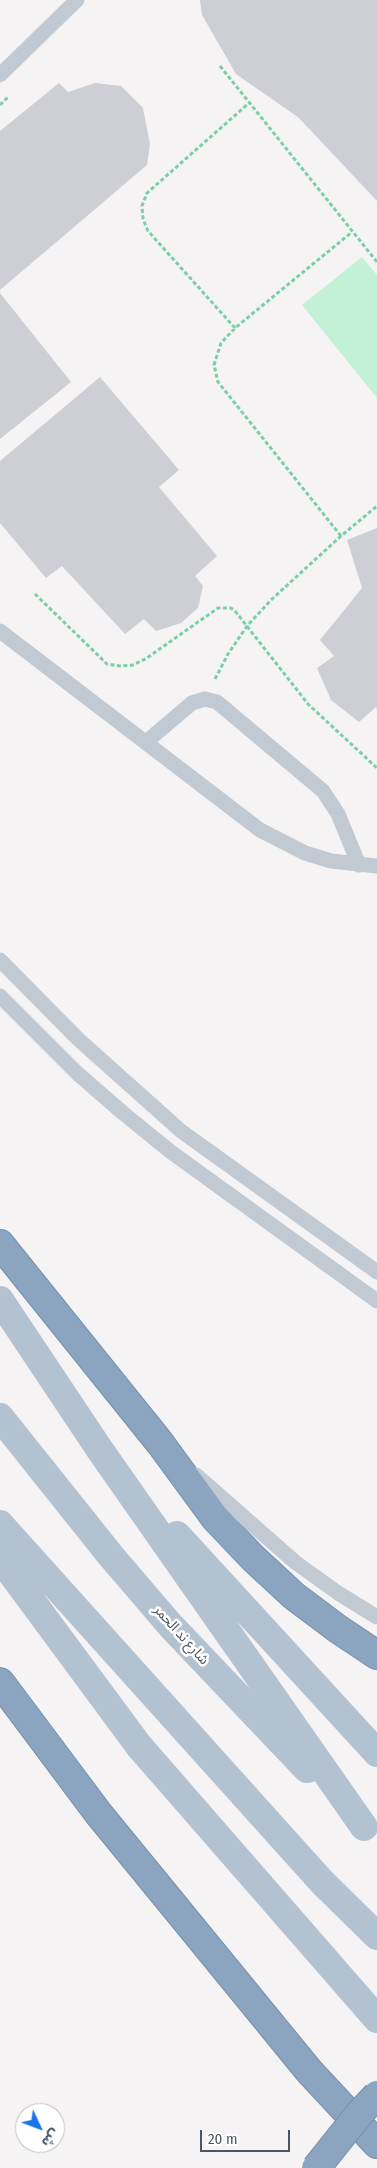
<!DOCTYPE html>
<html>
<head>
<meta charset="utf-8">
<style>
  body { margin:0 }
  #map { position:relative; width:377px; height:2168px; overflow:hidden; background:#f5f3f3; font-family:"Fira Sans Condensed","Noto Sans Arabic",sans-serif }
  canvas { display:block }
  .north { position:absolute; left:15px; top:2103px; width:50px; height:50px; box-sizing:border-box; background:#fff; border:1px solid #b7bbc0; border-radius:50%; rotate:133deg; font-size:14px; font-weight:700; line-height:20px; text-align:center; color:#4a5661 }
  .north::after { content:''; display:block; margin:auto; width:18px; height:22px; background:#1a73e8; clip-path:polygon(50% 0,100% 100%,50% 72%,0 100%) }
  .scale { position:absolute; left:200px; top:2130px; width:90px; height:22px; box-sizing:border-box; border:2px solid #4a5661; border-top:0; padding-left:6px; font-size:15px; line-height:18px; white-space:nowrap; color:#4a5661; -webkit-text-stroke:4px #fff; paint-order:stroke }
</style>
</head>
<body>
<div id="map">
<canvas width="377" height="2168"></canvas>
<div class="north">ش</div>
<div class="scale">20 m</div>
</div>
<script>
const g = document.querySelector('canvas').getContext('2d');
g.lineJoin = 'round';
function fill(path, color) { g.fillStyle = color; g.fill(path, 'evenodd'); }
const poly = rows => new Path2D(rows.map(r => 'M' + r).join(''));
function strokePath(path, color, width, dash) { g.strokeStyle = color; g.lineWidth = width; g.lineCap = dash ? 'butt' : 'round'; g.setLineDash(dash || []); g.stroke(path); }
function write(font, color, halo, rows, align = 'center') {
  g.font = font + ' "Fira Sans Condensed","Noto Sans Arabic",sans-serif'; g.lineWidth = 5; g.setLineDash([]); g.textBaseline = 'middle'; g.strokeStyle = halo; g.fillStyle = color; for (const [text, x, y, turn = 0] of rows) {
    g.save(); g.translate(x, y); g.rotate((+turn || 0) * Math.PI / 180); g.textAlign = isNaN(turn) ? turn : align; if (halo) g.strokeText(text, 0, 0); g.fillText(text, 0, 0); g.restore();
  }
}
fill(poly([
  [362,257,377,275,377,398,302,305]
]), '#c3f1d5');
fill(poly([
  [200,0,377,0,377,201,299,118,236,74,202,15],
  [59,83,68,92,95,83,121,86,143,108,150,144,147,165,0,290,0,131],
  [0,293,71,382,0,439],
  [100,377,179,470,159,487,217,556,195,576,203,586,198,608,181,623,156,631,144,619,125,634,62,566,46,578,0,523,0,461],
  [377,528,377,709,376,707,359,722,331,700,317,668,334,656,320,640,362,588,347,540]
]), '#cdcfd5');
const highway = poly([
  [0,1244,160,1443,215,1518,253,1558,294,1596,338,1629,377,1655],
  [0,1682,98,1813,309,2071,377,2144]
]);
strokePath(highway, '#7690ad', 30);
strokePath(poly([
  [220,66,377,262],
  [0,105,8,97],
  [235,328,148,231,143,219,142,206,147,193,156,185,249,103],
  [341,536,218,382,214,365,221,343,235,328,352,232],
  [35,594,107,664,120,666,133,665,147,658,218,608,231,608,235,611,308,704,377,768],
  [215,679,228,654,247,626,271,600,341,536,377,506]
]), '#7ad0a6', 3, [4, 2.5]);
strokePath(poly([
  [0,75,77,0],
  [0,631,260,830,305,853,331,861,377,866],
  [146,742,192,703,205,699,217,702,323,791,338,814,359,865],
  [0,960,78,1039,181,1131,377,1272],
  [0,996,77,1073,123,1113,171,1152,377,1301],
  [196,1475,295,1562,338,1593,377,1617]
]), '#c1cad2', 15);
strokePath(poly([
  [0,1300,100,1450,364,1827],
  [0,1417,111,1556,171,1626,307,1769],
  [0,1524,322,1882,377,1936],
  [177,1535,377,1753],
  [0,1558,139,1746,377,2019]
]), '#b3c2d1', 28);
strokePath(highway, '#8ba5c1', 28);
const highwayBridge = poly([
  [316,2168,360,2113,377,2095]
]);
strokePath(highwayBridge, '#7690ad', 30, []);
strokePath(highwayBridge, '#8ba5c1', 28);
write('14px', '#4a5661', '#fff', [
  ["شارع ند الحمر",181,1635,48]
]);
</script>
</body>
</html>
